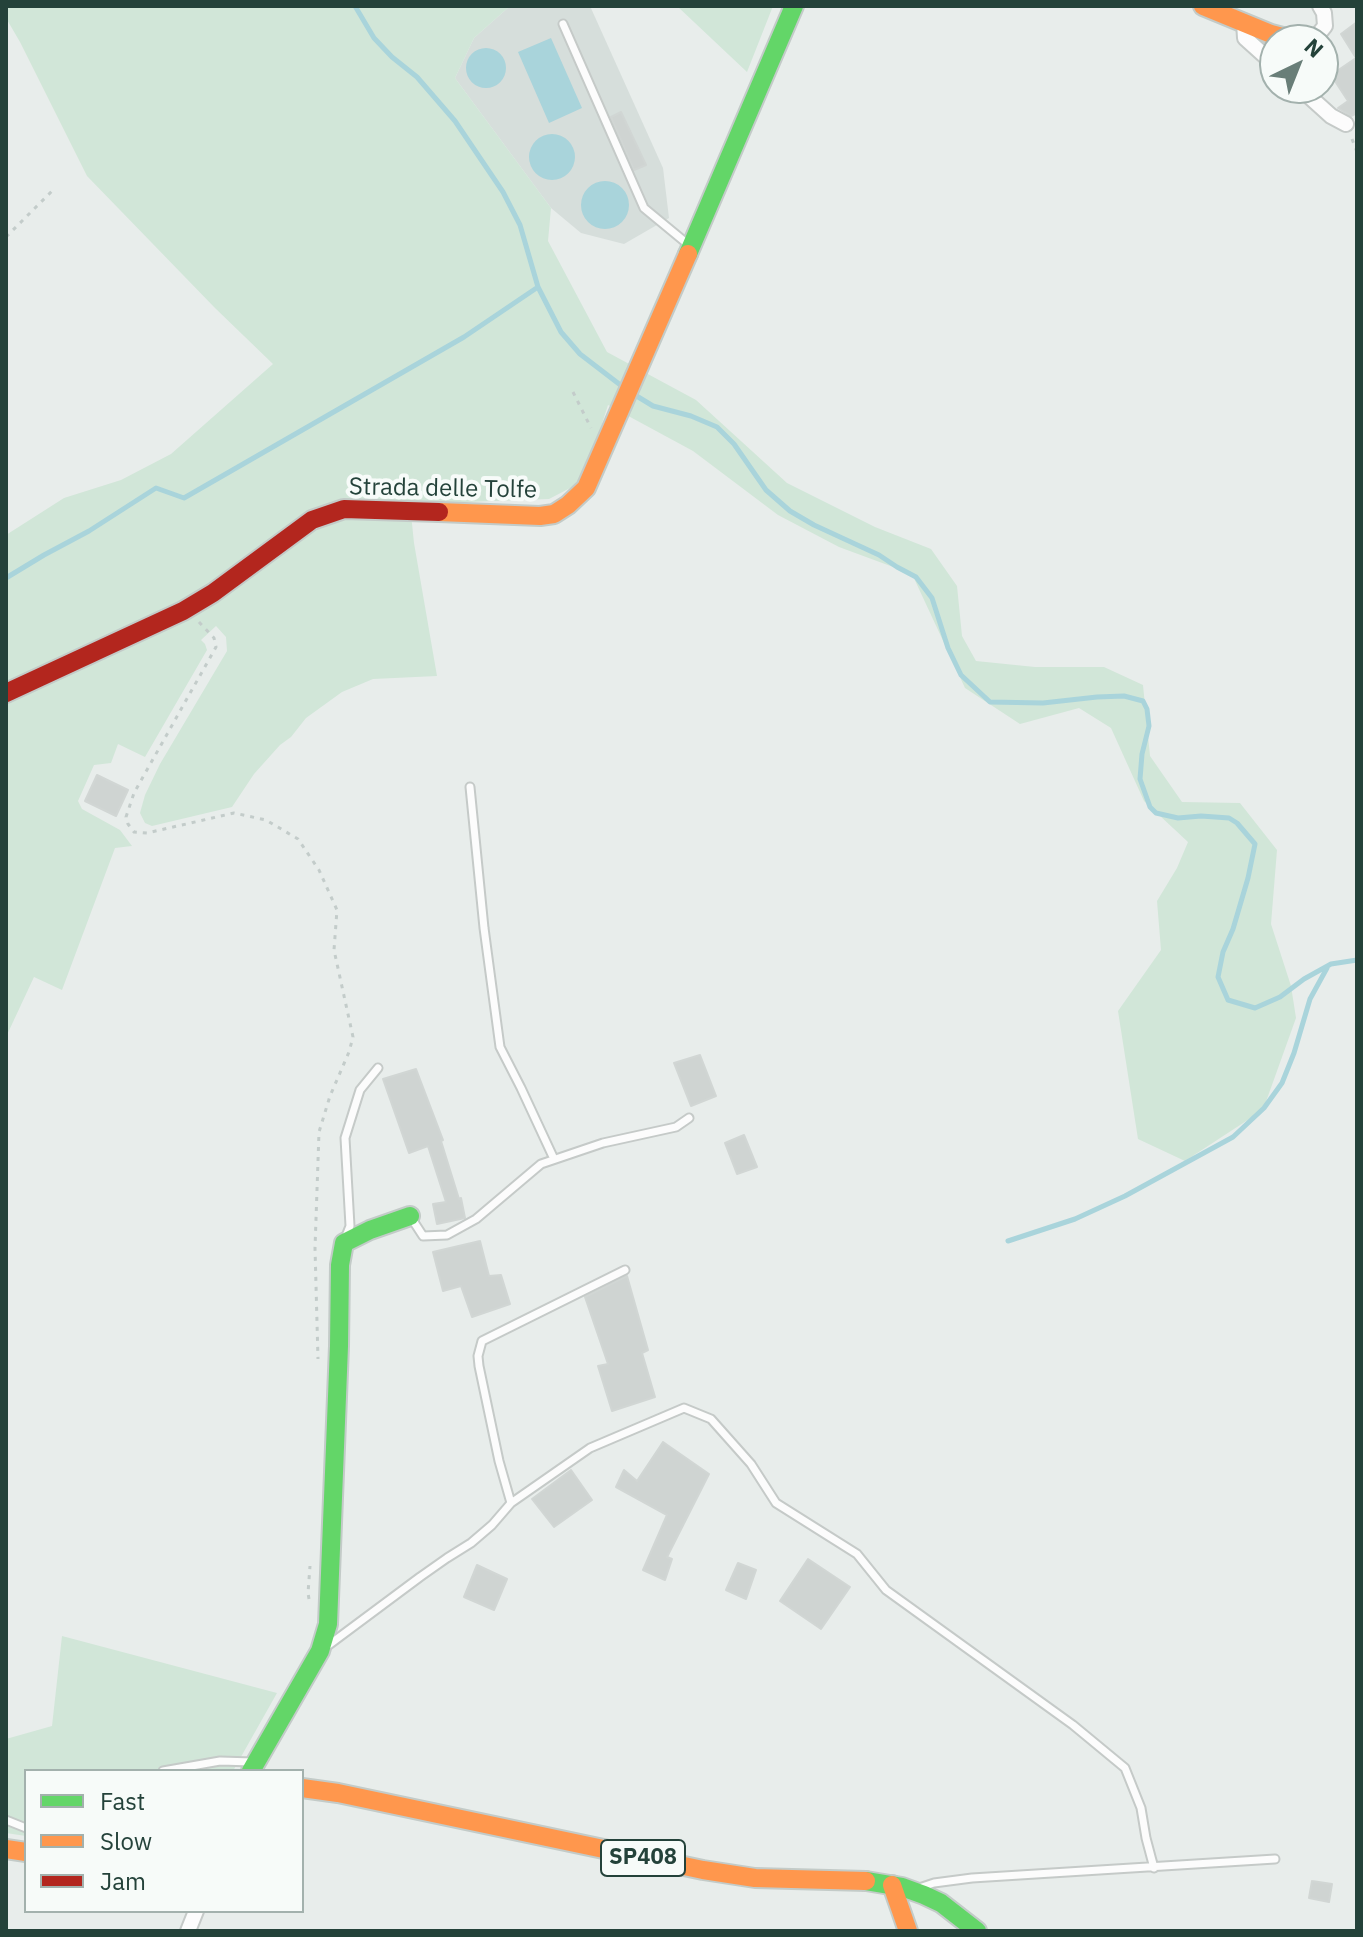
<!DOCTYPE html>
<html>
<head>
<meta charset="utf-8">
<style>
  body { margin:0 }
  #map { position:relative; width:1363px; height:1937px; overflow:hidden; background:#e8edeb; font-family:"IBM Plex Sans",sans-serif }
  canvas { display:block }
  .frame { position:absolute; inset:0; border:8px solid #24423a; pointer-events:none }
  .legend { position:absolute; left:24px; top:1769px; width:280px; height:144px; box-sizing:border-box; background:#f7fbf9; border:2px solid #a3b1ad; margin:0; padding:10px 14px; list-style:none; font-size:24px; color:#24423a }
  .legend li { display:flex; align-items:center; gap:16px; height:40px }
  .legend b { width:40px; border:2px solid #a3b1ad }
  .north { position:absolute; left:1259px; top:24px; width:80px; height:80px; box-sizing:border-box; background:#f7fbf9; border:2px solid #a3b1ad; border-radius:50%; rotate:43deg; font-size:22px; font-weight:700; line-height:32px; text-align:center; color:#24423a }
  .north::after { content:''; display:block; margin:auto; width:28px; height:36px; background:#697e78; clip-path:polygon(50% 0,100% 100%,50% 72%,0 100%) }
</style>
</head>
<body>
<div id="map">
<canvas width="1363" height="1937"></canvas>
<div class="frame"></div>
<ul class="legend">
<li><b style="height:10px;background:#63d668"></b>Fast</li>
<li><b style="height:10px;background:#ff974d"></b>Slow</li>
<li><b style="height:10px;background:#b3261e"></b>Jam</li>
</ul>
<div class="north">N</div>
</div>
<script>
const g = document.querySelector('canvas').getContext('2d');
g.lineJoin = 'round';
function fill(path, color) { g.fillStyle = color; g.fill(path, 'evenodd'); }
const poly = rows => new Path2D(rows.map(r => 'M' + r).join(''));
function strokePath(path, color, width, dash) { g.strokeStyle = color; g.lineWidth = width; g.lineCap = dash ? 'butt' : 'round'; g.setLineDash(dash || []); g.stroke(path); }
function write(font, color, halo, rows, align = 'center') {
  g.font = font + ' "IBM Plex Sans",sans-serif'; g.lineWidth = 8; g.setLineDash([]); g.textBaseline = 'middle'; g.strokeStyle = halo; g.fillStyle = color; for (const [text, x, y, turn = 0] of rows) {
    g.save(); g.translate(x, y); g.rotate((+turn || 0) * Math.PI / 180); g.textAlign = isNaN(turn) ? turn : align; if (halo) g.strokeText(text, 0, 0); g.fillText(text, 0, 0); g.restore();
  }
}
fill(poly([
  [510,6,590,6,663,168,669,218,624,244,581,233,551,208,455,78,474,38]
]), '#d6dedb');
fill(poly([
  [6,6,510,6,474,38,455,78,551,208,548,241,607,352,696,400,787,483,875,527,931,549,957,586,962,636,976,661,1035,667,1104,667,1143,685,1150,756,1182,802,1240,803,1277,850,1271,924,1291,986,1296,1018,1263,1110,1185,1161,1138,1139,1118,1011,1161,950,1157,901,1177,868,1188,842,1144,801,1111,728,1079,708,1020,724,965,688,912,574,839,547,778,515,693,451,608,405,586,474,574,486,549,499,410,504,414,543,437,676,373,679,342,692,306,718,291,737,280,745,254,774,232,807,152,826,145,823,140,813,145,795,160,764,227,651,226,637,216,626,201,640,205,644,207,650,145,757,118,744,111,763,94,765,78,801,82,809,120,830,132,846,115,848,62,990,34,977,6,1037,6,535,64,498,121,480,171,454,273,364,215,308,87,176,20,42,6,18],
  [677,6,773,6,747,72],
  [62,1636,277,1693,233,1771,26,1771,26,1836,6,1833,6,1739,52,1726]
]), '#d1e6d8');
fill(poly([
  [551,38,582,108,549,123,518,52],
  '466 68a20 20 0 1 1 40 0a20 20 0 1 1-40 0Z',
  '529 157a23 23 0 1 1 46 0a23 23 0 1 1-46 0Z',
  '581 205a24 24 0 1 1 48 0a24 24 0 1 1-48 0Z'
]), '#a9d4db');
strokePath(poly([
  [355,6,374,38,392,57,417,77,455,121,503,192,520,225,538,287,561,332,580,354,623,387],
  [635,395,653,406,691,416,717,427,734,444,766,490,790,511,814,525,879,555,897,567,916,577,932,598,948,648,961,675,990,702,1043,703,1097,697,1124,696,1143,701,1147,709,1149,726,1142,754,1140,779,1150,807,1156,813,1178,818,1201,816,1229,818,1237,823,1255,844,1248,878,1233,929,1223,952,1218,977,1228,1000,1255,1008,1280,997,1304,979,1331,964,1357,960],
  [6,578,44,555,89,531,156,488,184,498,464,337,538,287],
  [1008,1241,1075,1219,1125,1196,1233,1137,1264,1108,1282,1083,1294,1053,1310,999,1327,968]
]), '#a9d4db', 5);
const building = poly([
  [1357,22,1357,113,1351,116,1338,108,1348,101,1331,75,1356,58,1341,34,1357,22],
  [621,112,646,165,634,170,611,117,621,112],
  [97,775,128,790,116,816,85,801,97,775],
  [700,1055,716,1096,691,1106,674,1063,700,1055],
  [416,1069,443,1140,441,1141,459,1199,461,1198,465,1218,437,1224,433,1204,446,1202,428,1146,409,1153,383,1079,416,1069],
  [744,1135,757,1167,737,1174,725,1143,744,1135],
  [480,1241,489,1276,501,1275,510,1304,472,1317,461,1286,443,1291,433,1252,480,1241],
  [627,1276,648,1350,642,1353,655,1397,612,1411,598,1366,608,1364,585,1297,627,1276],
  [663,1442,709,1474,667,1557,672,1559,665,1580,643,1570,667,1515,616,1487,624,1470,637,1481,663,1442],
  [571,1470,592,1500,554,1527,532,1499,571,1470],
  [808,1559,850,1587,821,1629,780,1601,808,1559],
  [738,1563,756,1570,746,1599,726,1590,738,1563],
  [477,1565,507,1579,494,1610,464,1597,477,1565],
  [1312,1881,1332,1884,1329,1902,1309,1898,1312,1881]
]);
fill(building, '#cfd4d2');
strokePath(building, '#d1d6d4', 2);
const lane = poly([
  [563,24,644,208,690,246],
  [470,787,484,928,500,1047,521,1088,554,1159],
  [410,1216,423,1236,447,1235,476,1219,541,1164,603,1143,676,1127,689,1118],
  [346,1236,350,1226,345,1138,360,1090,378,1068],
  [511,1503,590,1448,684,1408,711,1419,751,1464,776,1503,857,1554,886,1590,1073,1725,1125,1768,1141,1808,1146,1838,1154,1868],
  [326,1647,420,1577,447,1558,471,1543,492,1525,511,1503,499,1461,479,1366,478,1356,482,1341,625,1270],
  [163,1771,220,1761,253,1762],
  [6,1820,26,1828],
  [922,1887,934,1883,972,1878,1275,1859]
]);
const street = poly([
  [1244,22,1245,38,1275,65],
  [1301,40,1317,36,1325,26,1324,13,1320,6],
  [1300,88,1331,116,1346,124],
  [188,1931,196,1911]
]);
const fast = poly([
  [688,254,794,6],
  [251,1771,320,1651,328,1624,339,1346,340,1265,344,1243,370,1230,410,1216],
  [866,1881,902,1887,924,1895,941,1903,977,1931]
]);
const slow = poly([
  [1203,6,1271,34,1294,40],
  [439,512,540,516,554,514,568,505,586,488,688,254],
  [302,1788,338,1793,703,1870,755,1878,866,1881],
  [6,1849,26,1852],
  [892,1885,908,1931]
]);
const jam = poly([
  [6,693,183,611,213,593,312,520,344,509,439,512]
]);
strokePath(lane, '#c5cac8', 11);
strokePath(street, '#c5cac8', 18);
strokePath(fast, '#c3cbc8', 22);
strokePath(slow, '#c3cbc8', 22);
strokePath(jam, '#c3cbc8', 22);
strokePath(poly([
  [1352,139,1357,152],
  [6,237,52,191],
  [573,392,591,428],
  [199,622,214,638,216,647,134,793,126,817,128,824,134,832,147,833,234,813,266,820,298,839,319,870,337,910,334,950,353,1037,349,1052,330,1096,319,1132,315,1248,318,1359],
  [309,1599,308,1593,310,1566]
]), '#c3ccca', 3, [4, 6]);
strokePath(lane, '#fcfcfc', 7);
strokePath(street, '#fcfcfc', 14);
strokePath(fast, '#63d668', 18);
strokePath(slow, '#ff974d', 18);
strokePath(jam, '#b3261e', 18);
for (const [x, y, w] of [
  [643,1858,84]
]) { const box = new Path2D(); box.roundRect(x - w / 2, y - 18, w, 36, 6); g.fillStyle = '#f7fbf9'; g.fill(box); strokePath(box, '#24423a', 2); }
write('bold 22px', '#24423a', null, [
  ["SP408",643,1858]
]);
write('24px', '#24423a', '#f7fbf9', [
  ["Strada delle Tolfe",443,489,1]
]);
</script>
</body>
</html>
